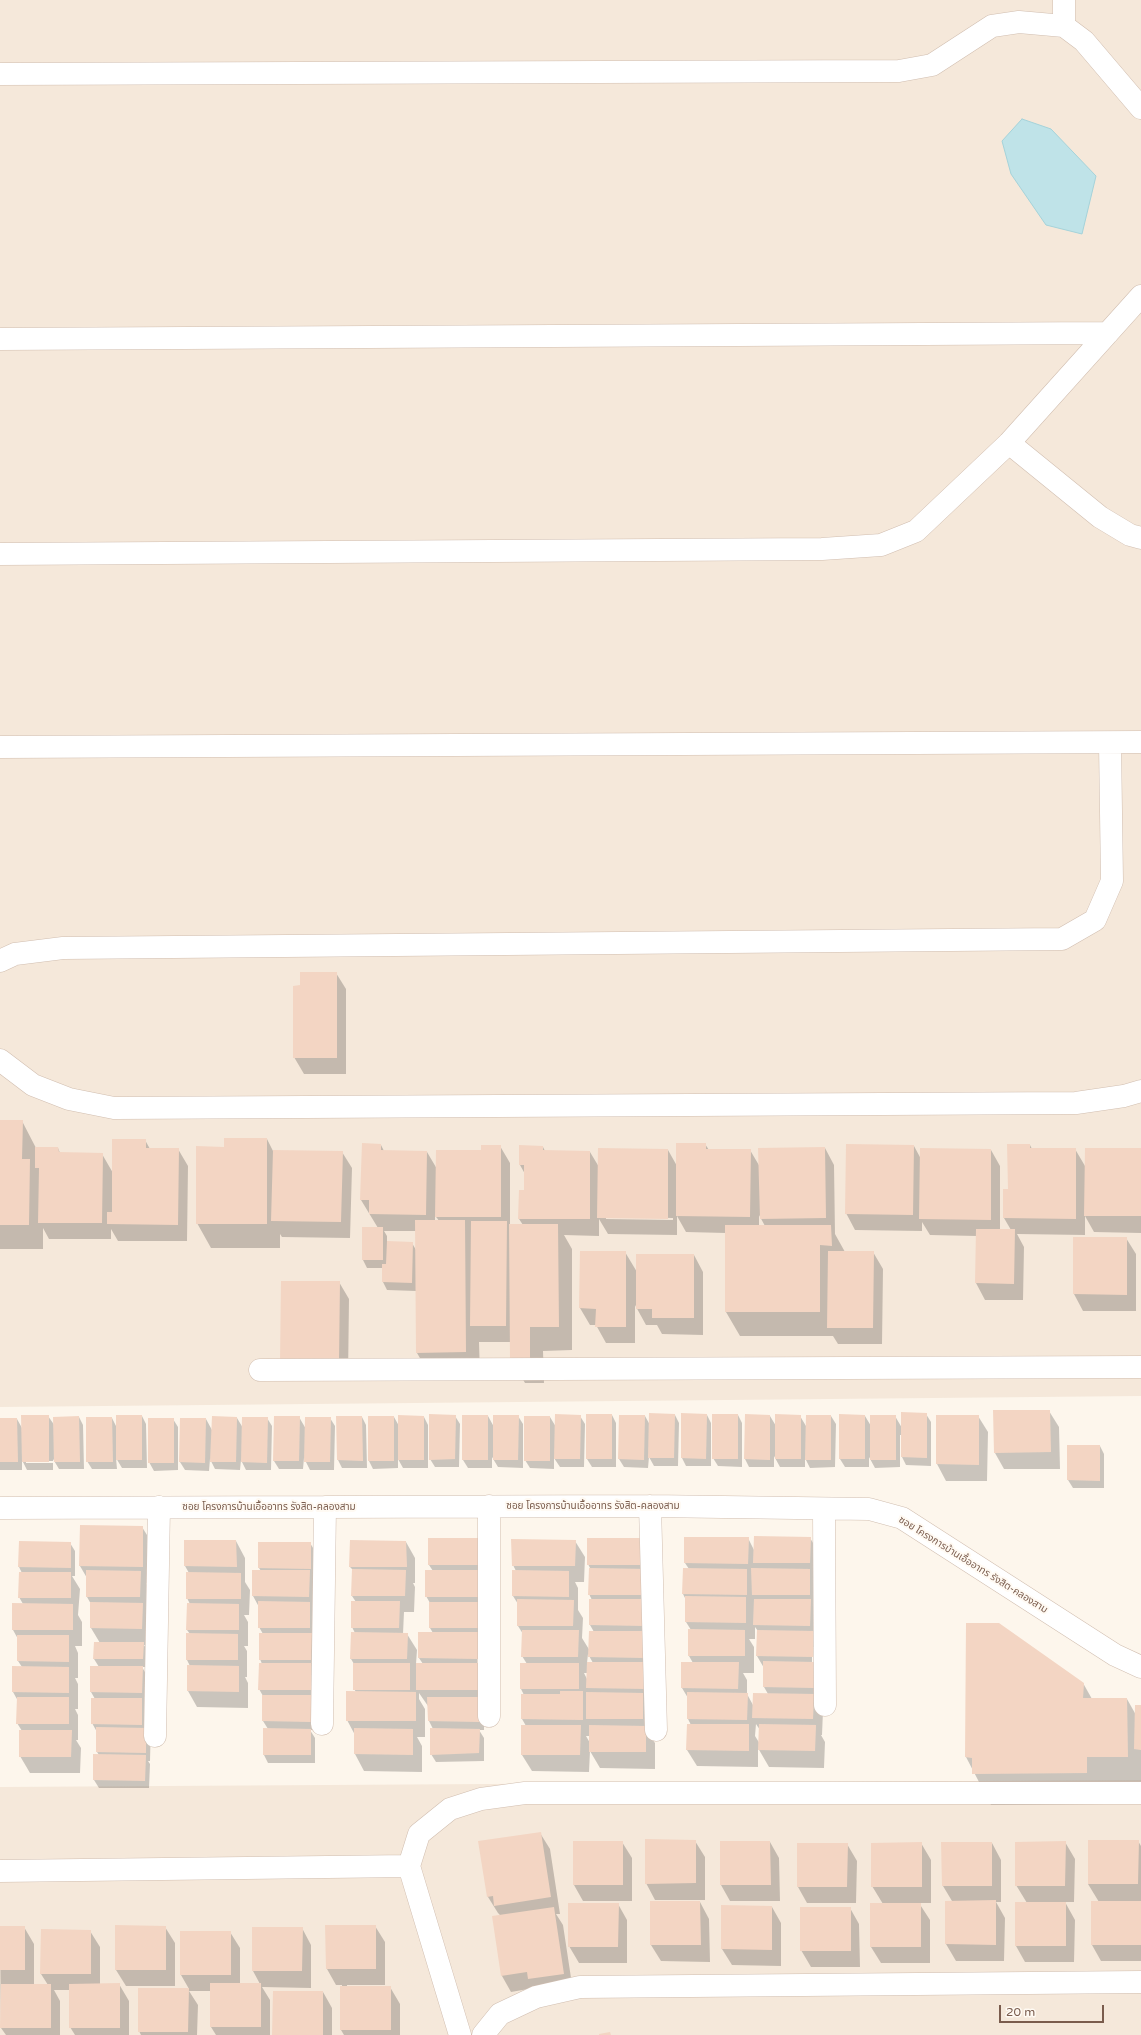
<!DOCTYPE html>
<html>
<head>
<meta charset="utf-8">
<style>
  body { margin:0 }
  #map { position:relative; width:1141px; height:2035px; overflow:hidden; background:#fdf6ec; font-family:"Varela Round",sans-serif }
  canvas { display:block }
  .scale { position:absolute; left:999px; top:2005px; width:105px; height:18px; box-sizing:border-box; border:2px solid #7a5c4d; border-top:0; padding-left:5px; font-size:12px; line-height:14px; white-space:nowrap; color:#7a5c4d; -webkit-text-stroke:3px #fffaf3; paint-order:stroke }
</style>
</head>
<body>
<div id="map">
<canvas width="1141" height="2035"></canvas>
<div class="scale">20 m</div>
</div>
<script>
const g = document.querySelector('canvas').getContext('2d');
g.lineJoin = 'round';
function fill(path, color) { g.fillStyle = color; g.fill(path, 'evenodd'); }
const poly = rows => new Path2D(rows.map(r => 'M' + r).join(''));
function strokePath(path, color, width, dash) { g.strokeStyle = color; g.lineWidth = width; g.lineCap = dash ? 'butt' : 'round'; g.setLineDash(dash || []); g.stroke(path); }
function write(font, color, halo, rows, align = 'center') {
  g.font = font + ' "Varela Round","Noto Sans Thai",sans-serif'; g.lineWidth = 4; g.setLineDash([]); g.textBaseline = 'middle'; g.strokeStyle = halo; g.fillStyle = color; for (const [text, x, y, turn = 0] of rows) {
    g.save(); g.translate(x, y); g.rotate((+turn || 0) * Math.PI / 180); g.textAlign = isNaN(turn) ? turn : align; if (halo) g.strokeText(text, 0, 0); g.fillText(text, 0, 0); g.restore();
  }
}
fill(poly([
  [0,0,1141,0,1141,1396,0,1407],
  [1141,1780,1141,2035,0,2035,0,1787]
]), '#f5e8da');
const water = poly([
  [1022,119,1051,129,1096,176,1082,234,1046,225,1011,174,1002,141,1022,119]
]);
fill(water, '#bfe3e8');
strokePath(water, '#a5d3da', 1);
fill(poly([
  [336,973,346,989,346,1074,304,1074,294,1057,301,986],
  [0,1121,22,1121,36,1148,58,1148,60,1153,102,1154,113,1173,145,1140,150,1149,178,1149,188,1166,187,1241,118,1241,111,1229,111,1239,49,1239,43,1228,43,1249,0,1249],
  [267,1139,273,1151,342,1152,352,1168,350,1238,282,1237,280,1234,280,1248,211,1248,197,1223,225,1148],
  [705,1144,709,1150,750,1150,760,1167,825,1148,834,1165,835,1234,845,1252,873,1252,883,1269,882,1344,838,1344,833,1336,740,1336,726,1312,726,1233,686,1232,677,1216,677,1235,608,1234,599,1219,599,1236,564,1235,572,1249,572,1350,543,1351,544,1383,525,1383,511,1359,511,1342,479,1342,480,1376,431,1377,417,1353,416,1291,387,1290,383,1282,383,1268,367,1268,363,1260,378,1228,361,1200,381,1145,384,1151,427,1152,437,1169,482,1151,500,1146,510,1163,510,1225,523,1225,519,1219,525,1191,525,1174,520,1165,543,1147,545,1151,590,1152,599,1167,668,1150,677,1166],
  [759,1215,765,1226,759,1226],
  [435,1216,437,1218,439,1221,435,1221],
  [606,1217,673,1218,673,1220,606,1219],
  [384,1231,416,1231,416,1250,412,1243,387,1242,387,1236],
  [1030,1145,1032,1149,1075,1149,1085,1166,1141,1149,1141,1233,1094,1232,1085,1216,1085,1235,1017,1234,1024,1247,1023,1300,985,1300,976,1283,977,1236,930,1235,922,1222,922,1231,855,1230,846,1213,914,1146,921,1159,991,1150,1000,1166,1000,1230,1011,1230,1004,1218,1009,1190],
  [1074,1238,1126,1238,1136,1254,1136,1311,1083,1311,1074,1294],
  [581,1252,625,1252,637,1272,694,1255,703,1272,703,1335,662,1334,657,1325,646,1325,635,1305,635,1343,606,1343,596,1325,590,1325,580,1308],
  [339,1282,349,1299,348,1378,281,1361],
  [1049,1411,1059,1427,1060,1469,1004,1469,995,1453],
  [926,1414,931,1422,931,1466,906,1465,902,1457,902,1435,900,1435,900,1467,875,1468,869,1457,869,1467,845,1467,840,1459,865,1416,871,1426,895,1416,902,1428],
  [612,1415,616,1423,616,1467,592,1467,587,1459],
  [675,1415,679,1423,678,1466,654,1466,649,1457,648,1468,624,1467,619,1459,620,1416,645,1416,650,1425],
  [707,1415,711,1423,711,1466,686,1466,682,1458],
  [738,1415,742,1423,742,1467,718,1466,713,1458],
  [48,1416,55,1426,79,1417,83,1425,84,1469,59,1469,53,1459,53,1461,26,1461,26,1463,53,1463,53,1470,27,1470,22,1460,22,1470,0,1470,0,1419,17,1419,22,1428],
  [142,1416,146,1424,147,1468,122,1468,116,1458,117,1469,92,1469,87,1461,112,1418,117,1428],
  [455,1416,460,1424,459,1467,435,1467,430,1459],
  [488,1416,494,1427,518,1416,523,1424,523,1468,498,1467,492,1457,492,1468,468,1468,463,1460],
  [580,1416,585,1424,584,1467,560,1467,554,1458,554,1469,530,1468,525,1460,550,1417,556,1427],
  [770,1416,776,1426,800,1416,806,1426,831,1416,836,1424,835,1467,810,1468,805,1458,805,1467,780,1467,774,1456,774,1467,749,1467,745,1459],
  [937,1416,978,1416,988,1432,987,1481,946,1481,937,1464],
  [275,1417,299,1417,306,1429,330,1418,335,1426,334,1470,310,1470,304,1458,303,1469,279,1469,274,1461],
  [362,1417,366,1425,367,1468,342,1468,338,1460],
  [394,1417,399,1426,424,1417,428,1425,428,1468,403,1468,398,1459,398,1468,373,1469,369,1461],
  [237,1418,243,1428,267,1418,272,1426,271,1470,246,1470,241,1460,240,1470,215,1469,210,1459,209,1471,185,1470,180,1462,206,1419,212,1430],
  [173,1419,178,1427,178,1470,154,1471,149,1462],
  [1100,1446,1104,1454,1104,1488,1073,1488,1068,1480],
  [142,1527,152,1543,152,1583,146,1583,149,1589,151,1645,144,1645,148,1651,148,1667,142,1667,152,1684,150,1761,148,1761,150,1764,149,1788,99,1788,94,1780,99,1755,97,1752,97,1732,92,1723,95,1699,91,1692,91,1667,99,1667,94,1659,100,1643,91,1628,91,1604,87,1597,87,1578,80,1566],
  [685,1538,748,1538,754,1550,810,1538,820,1554,818,1696,814,1695,823,1711,822,1735,821,1735,825,1742,824,1768,769,1767,758,1748,758,1767,697,1766,687,1750,688,1725,691,1725,688,1719,688,1698,682,1688,682,1663,693,1663,689,1656,691,1630,686,1622,686,1600,683,1594,689,1569,685,1563],
  [755,1627,758,1631,757,1656,764,1668,764,1687,768,1694,753,1705,747,1694,747,1680,743,1673,754,1673,754,1647,749,1639,755,1639],
  [812,1647,814,1647,814,1662,812,1662],
  [756,1724,760,1730,760,1744,755,1736],
  [478,1539,484,1706,484,1730,479,1730,484,1738,484,1761,436,1762,431,1754,433,1729,429,1721,428,1706,419,1693,419,1699,425,1709,425,1737,417,1737,422,1746,422,1772,364,1771,355,1754,355,1735,347,1720,356,1692,354,1689,354,1664,351,1659,355,1633,352,1627,356,1602,352,1596,353,1570,350,1567,406,1542,415,1558,415,1583,413,1583,415,1587,414,1612,404,1612,403,1634,407,1634,417,1650,416,1664,423,1664,419,1658,419,1633,433,1633,430,1628,430,1603,426,1596,433,1571,429,1565],
  [477,1648,479,1664,477,1664],
  [644,1539,650,1736,655,1743,655,1769,600,1768,590,1751,589,1772,532,1771,522,1755,526,1726,522,1719,524,1695,521,1689,527,1664,522,1656,523,1634,518,1626,518,1604,513,1596,513,1571,516,1571,513,1565,575,1541,585,1557,584,1582,575,1582,578,1588,578,1610,583,1618,582,1638,590,1651,594,1632,590,1625,590,1600,592,1600,589,1594,590,1568,588,1564],
  [588,1654,593,1663,587,1663],
  [584,1673,587,1673,587,1679],
  [586,1736,590,1736,590,1743],
  [185,1541,236,1541,245,1558,245,1582,250,1590,249,1615,244,1615,248,1622,248,1646,244,1646,247,1651,247,1677,245,1677,248,1683,248,1708,197,1707,188,1691,190,1666,187,1660,190,1634,187,1630,190,1604,187,1598,189,1573,185,1566],
  [70,1543,75,1551,75,1576,72,1576,80,1589,78,1615,82,1622,82,1646,75,1646,78,1653,78,1678,75,1678,78,1684,78,1709,75,1709,78,1715,78,1740,76,1740,81,1748,80,1773,30,1773,20,1756,22,1731,17,1723,18,1701,13,1692,22,1667,18,1661,18,1639,13,1630,23,1604,19,1597,22,1573,19,1567],
  [310,1543,320,1559,315,1730,310,1730,315,1738,315,1763,268,1763,264,1755,268,1729,263,1721,263,1696,259,1689,262,1664,260,1659,263,1634,259,1627,259,1607,253,1596,253,1571,261,1571,259,1568],
  [967,1624,1083,1683,1092,1699,1127,1699,1136,1715,1141,1706,1141,1788,1105,1788,1105,1804,991,1805,966,1757],
  [540,1833,550,1849,560,1914,556,1914,563,1925,573,1991,534,1988,511,1992,502,1976,501,1916,498,1913,488,1897,479,1842],
  [695,1841,705,1857,705,1900,655,1900,646,1883],
  [1138,1841,1141,1846,1141,1961,1101,1961,1092,1945,1092,1902,1099,1902,1088,1884],
  [622,1842,632,1858,632,1901,583,1901,574,1885],
  [770,1842,779,1858,780,1901,730,1901,721,1885],
  [1065,1842,1075,1859,1074,1902,1065,1902,1075,1920,1074,1962,1025,1962,1016,1946,1016,1903,1027,1903,1016,1885],
  [921,1843,931,1860,931,1903,919,1903,930,1920,930,1963,881,1963,871,1947,883,1904,872,1886],
  [992,1843,1001,1860,1001,1902,996,1902,1005,1918,1004,1961,956,1961,946,1944,946,1902,952,1901,943,1886],
  [847,1844,857,1861,856,1903,807,1903,798,1887],
  [700,1902,709,1919,710,1962,661,1961,651,1945],
  [618,1904,627,1920,627,1963,579,1963,569,1946],
  [772,1907,781,1923,781,1966,732,1965,722,1949],
  [850,1908,859,1924,860,1967,811,1967,801,1950],
  [375,1926,385,1942,385,1985,347,1985,347,1987,390,1987,400,2004,400,2035,344,2035,341,2030,342,1985,336,1985,327,1969],
  [0,1927,24,1927,34,1944,34,1985,48,1985,41,1974,90,1931,100,1947,100,1984,119,1984,129,2001,129,2035,75,2035,70,2027,70,1990,54,1990,60,2001,60,2035,6,2035,1,2028],
  [165,1927,175,1943,175,1986,126,1986,116,1970],
  [302,1928,311,1945,311,1988,262,1987,270,2000,270,2035,216,2035,211,2027,211,1991,189,1991,198,2005,197,2035,141,2035,139,2031,189,1989,181,1975,230,1932,240,1948,240,1984,260,1984,253,1971],
  [323,1992,332,2008,332,2035,273,2035]
]), '#0003');
fill(poly([
  [300,972,337,972,337,1058,293,1058,293,986,300,985],
  [0,1120,23,1120,22,1159,30,1159,29,1225,0,1225],
  [224,1138,267,1138,267,1224,196,1224,196,1146,224,1147],
  [112,1139,146,1139,146,1148,179,1148,178,1225,107,1224,107,1212,112,1212],
  [362,1143,381,1144,381,1150,427,1151,426,1215,369,1214,369,1200,360,1200],
  [676,1143,706,1143,706,1149,751,1149,750,1217,676,1216],
  [846,1144,914,1145,913,1215,845,1214],
  [1007,1144,1030,1144,1030,1148,1076,1148,1076,1219,1003,1218,1003,1189,1008,1189],
  [481,1145,501,1145,501,1217,435,1217,436,1150,481,1150],
  [519,1145,543,1146,543,1150,590,1151,590,1219,518,1219,519,1190,524,1190,524,1165,519,1165],
  [35,1147,58,1147,59,1152,103,1153,102,1223,38,1223,39,1168,35,1168],
  [825,1147,826,1218,760,1219,758,1148],
  [598,1148,668,1149,668,1219,597,1218],
  [920,1148,991,1149,991,1220,919,1219],
  [1085,1148,1141,1148,1141,1216,1084,1216],
  [273,1150,343,1151,341,1222,271,1221],
  [415,1220,465,1220,466,1352,416,1353],
  [471,1221,507,1221,506,1326,470,1326],
  [509,1224,558,1224,559,1327,530,1327,530,1359,510,1359],
  [725,1225,831,1225,832,1246,820,1245,820,1312,725,1312],
  [362,1227,383,1227,383,1260,362,1260],
  [976,1229,1015,1229,1014,1284,975,1283],
  [1073,1237,1127,1237,1127,1295,1073,1294],
  [387,1241,413,1242,412,1283,382,1282,382,1264,386,1264],
  [580,1251,626,1251,626,1327,595,1327,596,1309,579,1308],
  [828,1251,874,1251,873,1328,827,1328],
  [636,1254,694,1254,694,1318,652,1318,652,1309,636,1309],
  [281,1281,340,1281,339,1362,280,1362],
  [993,1410,1050,1410,1051,1452,994,1453],
  [901,1412,927,1413,927,1458,901,1457],
  [649,1413,675,1414,674,1458,648,1458],
  [681,1413,707,1414,706,1459,681,1458],
  [429,1414,456,1415,455,1459,429,1460],
  [555,1414,581,1415,580,1459,554,1459],
  [586,1414,612,1414,612,1459,586,1459],
  [712,1414,738,1414,738,1459,712,1459],
  [745,1414,770,1415,770,1460,744,1459],
  [775,1414,801,1415,801,1459,775,1459],
  [839,1414,865,1415,865,1459,839,1459],
  [21,1415,49,1415,49,1462,22,1462],
  [116,1415,142,1415,142,1460,116,1460],
  [398,1415,424,1416,424,1460,398,1460],
  [462,1415,488,1415,488,1460,462,1460],
  [493,1415,519,1415,518,1460,493,1460],
  [619,1415,645,1415,644,1460,618,1459],
  [806,1415,831,1415,831,1460,805,1460],
  [870,1415,896,1415,896,1460,870,1460],
  [936,1415,979,1415,979,1465,936,1464],
  [79,1416,80,1462,54,1462,53,1417],
  [212,1416,237,1417,236,1462,210,1462],
  [274,1416,300,1416,299,1461,273,1461],
  [336,1416,362,1416,363,1461,337,1460],
  [368,1416,394,1416,394,1461,368,1461],
  [524,1416,550,1416,550,1461,524,1461],
  [86,1417,112,1417,113,1462,86,1462],
  [242,1417,268,1417,267,1463,241,1462],
  [305,1417,331,1417,330,1462,304,1462],
  [0,1418,17,1418,18,1462,0,1462],
  [148,1418,174,1418,174,1463,148,1463],
  [180,1418,206,1418,205,1463,179,1462],
  [1067,1445,1100,1445,1100,1481,1067,1480],
  [80,1525,143,1526,143,1567,79,1566],
  [754,1536,811,1537,810,1563,753,1563],
  [684,1537,749,1537,748,1564,684,1563],
  [428,1538,478,1538,478,1565,428,1565],
  [587,1538,644,1538,644,1565,587,1565],
  [511,1539,576,1540,575,1566,512,1566],
  [184,1540,236,1540,237,1567,184,1566],
  [350,1540,406,1541,407,1567,349,1567],
  [19,1541,71,1542,71,1568,18,1567],
  [258,1542,311,1542,311,1569,258,1568],
  [589,1568,646,1569,645,1595,588,1595],
  [683,1568,747,1569,747,1595,682,1594],
  [751,1568,810,1569,810,1595,752,1595],
  [352,1569,406,1570,405,1596,351,1596],
  [86,1570,141,1571,140,1597,86,1597],
  [252,1570,310,1570,309,1597,252,1596],
  [425,1570,478,1570,478,1597,425,1597],
  [512,1570,569,1571,569,1597,512,1596],
  [19,1572,71,1572,71,1598,18,1598],
  [186,1572,241,1573,241,1599,186,1599],
  [685,1596,746,1597,746,1623,685,1622],
  [517,1599,574,1600,573,1626,517,1626],
  [589,1599,646,1599,645,1626,589,1625],
  [754,1599,811,1599,810,1626,753,1625],
  [258,1601,310,1602,310,1628,258,1628],
  [351,1601,400,1601,399,1628,351,1628],
  [90,1602,143,1603,142,1629,90,1628],
  [429,1602,479,1602,479,1628,429,1628],
  [12,1603,73,1604,73,1630,12,1630],
  [187,1603,239,1604,239,1630,186,1630],
  [966,1623,999,1623,1084,1683,1083,1698,1127,1698,1128,1757,1087,1757,1087,1773,972,1774,972,1758,965,1757],
  [688,1629,745,1630,745,1656,688,1656],
  [522,1630,579,1630,578,1657,521,1657],
  [757,1630,814,1631,813,1657,756,1656],
  [589,1631,646,1631,645,1658,588,1657],
  [351,1632,408,1633,407,1659,350,1659],
  [418,1632,478,1632,478,1659,418,1658],
  [186,1633,238,1634,238,1660,186,1660],
  [259,1633,312,1633,311,1660,259,1660],
  [17,1635,69,1635,69,1662,17,1661],
  [94,1642,144,1642,143,1659,93,1659],
  [763,1661,814,1662,814,1688,763,1687],
  [587,1662,646,1662,646,1689,586,1688],
  [681,1662,739,1662,738,1689,681,1688],
  [259,1663,311,1663,311,1690,258,1690],
  [353,1663,410,1663,410,1690,353,1690],
  [416,1663,480,1663,481,1690,416,1690],
  [520,1663,579,1663,579,1689,520,1689],
  [187,1665,239,1666,239,1692,187,1691],
  [12,1666,69,1667,69,1693,12,1692],
  [90,1666,143,1666,142,1693,90,1692],
  [346,1691,416,1692,416,1721,346,1721],
  [560,1691,583,1691,583,1720,521,1719,521,1694,560,1694],
  [586,1692,643,1693,643,1719,586,1719],
  [687,1692,748,1693,747,1720,687,1719],
  [753,1693,814,1694,813,1719,752,1718],
  [262,1695,312,1695,311,1722,262,1721],
  [17,1697,69,1697,69,1724,16,1724],
  [427,1697,480,1697,479,1722,428,1721],
  [91,1698,142,1698,142,1725,91,1724],
  [1135,1705,1141,1705,1141,1750,1134,1749],
  [687,1724,749,1724,749,1751,686,1750],
  [759,1724,816,1725,815,1751,758,1750],
  [521,1725,581,1725,580,1755,521,1755],
  [589,1725,646,1726,646,1752,589,1752],
  [96,1727,146,1728,146,1753,96,1752],
  [263,1728,311,1729,311,1755,263,1755],
  [354,1728,413,1729,413,1755,354,1754],
  [430,1728,480,1729,479,1753,430,1755],
  [19,1730,72,1730,71,1757,19,1757],
  [93,1754,146,1755,145,1781,93,1780],
  [541,1832,551,1897,494,1906,493,1896,487,1897,478,1841],
  [645,1839,696,1840,696,1883,645,1884],
  [1088,1840,1139,1840,1138,1884,1088,1884],
  [573,1841,623,1841,623,1885,573,1885],
  [720,1841,770,1841,771,1885,720,1885],
  [1066,1841,1065,1886,1015,1886,1015,1842],
  [922,1842,922,1887,871,1887,871,1843],
  [941,1842,992,1842,992,1886,942,1886],
  [797,1843,848,1843,847,1887,797,1887],
  [996,1900,996,1945,945,1944,945,1901],
  [650,1901,700,1901,701,1945,650,1945],
  [1091,1901,1141,1901,1141,1945,1091,1945],
  [1015,1902,1066,1902,1066,1946,1015,1946],
  [568,1903,619,1903,618,1947,568,1947],
  [870,1903,921,1903,921,1947,870,1947],
  [721,1905,772,1906,772,1950,721,1949],
  [554,1907,564,1974,528,1979,527,1972,501,1976,492,1916],
  [800,1907,851,1907,851,1951,800,1951],
  [115,1925,166,1926,166,1970,115,1970],
  [325,1925,376,1925,376,1969,326,1969],
  [0,1926,25,1926,25,1970,0,1970],
  [252,1927,303,1927,302,1971,252,1971],
  [41,1929,91,1930,91,1974,40,1974],
  [180,1931,231,1931,231,1975,180,1975],
  [120,1983,120,2028,69,2028,69,1984],
  [210,1983,261,1983,261,2027,210,2027],
  [1,1984,51,1984,51,2028,0,2028],
  [340,1986,391,1986,391,2030,340,2030],
  [138,1988,189,1988,188,2032,138,2032],
  [273,1991,323,1991,323,2035,272,2035],
  [610,2032,611,2035,599,2035,599,2034]
]), '#f3d5c3');
const minor = poly([
  [1064,0,1064,26],
  [0,74,899,71,932,65,992,26,1019,22,1064,26,1084,41,1141,108],
  [0,339,1108,333],
  [1009,443,1100,517,1130,535,1141,538],
  [0,554,822,549,881,545,916,531,1009,443,1141,296],
  [0,747,1141,742],
  [0,961,15,954,63,948,1062,939,1095,920,1112,881,1110,743],
  [0,1060,33,1085,69,1099,114,1108,1076,1103,1124,1096,1141,1091],
  [260,1370,1141,1367],
  [650,1506,656,1730],
  [0,1508,650,1506,869,1509,902,1518,1115,1655,1141,1667],
  [824,1509,825,1705],
  [489,1716,489,1506],
  [322,1724,325,1507],
  [155,1736,159,1507],
  [0,1871,409,1866],
  [460,2035,409,1866,419,1834,450,1809,481,1799,525,1793,1141,1793],
  [483,2035,500,2014,536,1997,580,1987,1141,1982]
]);
strokePath(minor, '#d1beb0', 23);
strokePath(minor, '#fff', 22);
write('10px', '#7a5c4d', '#fffaf3', [
  ["ซอย โครงการบ้านเอื้ออาทร รังสิต-คลองสาม",593,1506],
  ["ซอย โครงการบ้านเอื้ออาทร รังสิต-คลองสาม",269,1507],
  ["ซอย โครงการบ้านเอื้ออาทร รังสิต-คลองสาม",973,1565,32]
]);
</script>
</body>
</html>
